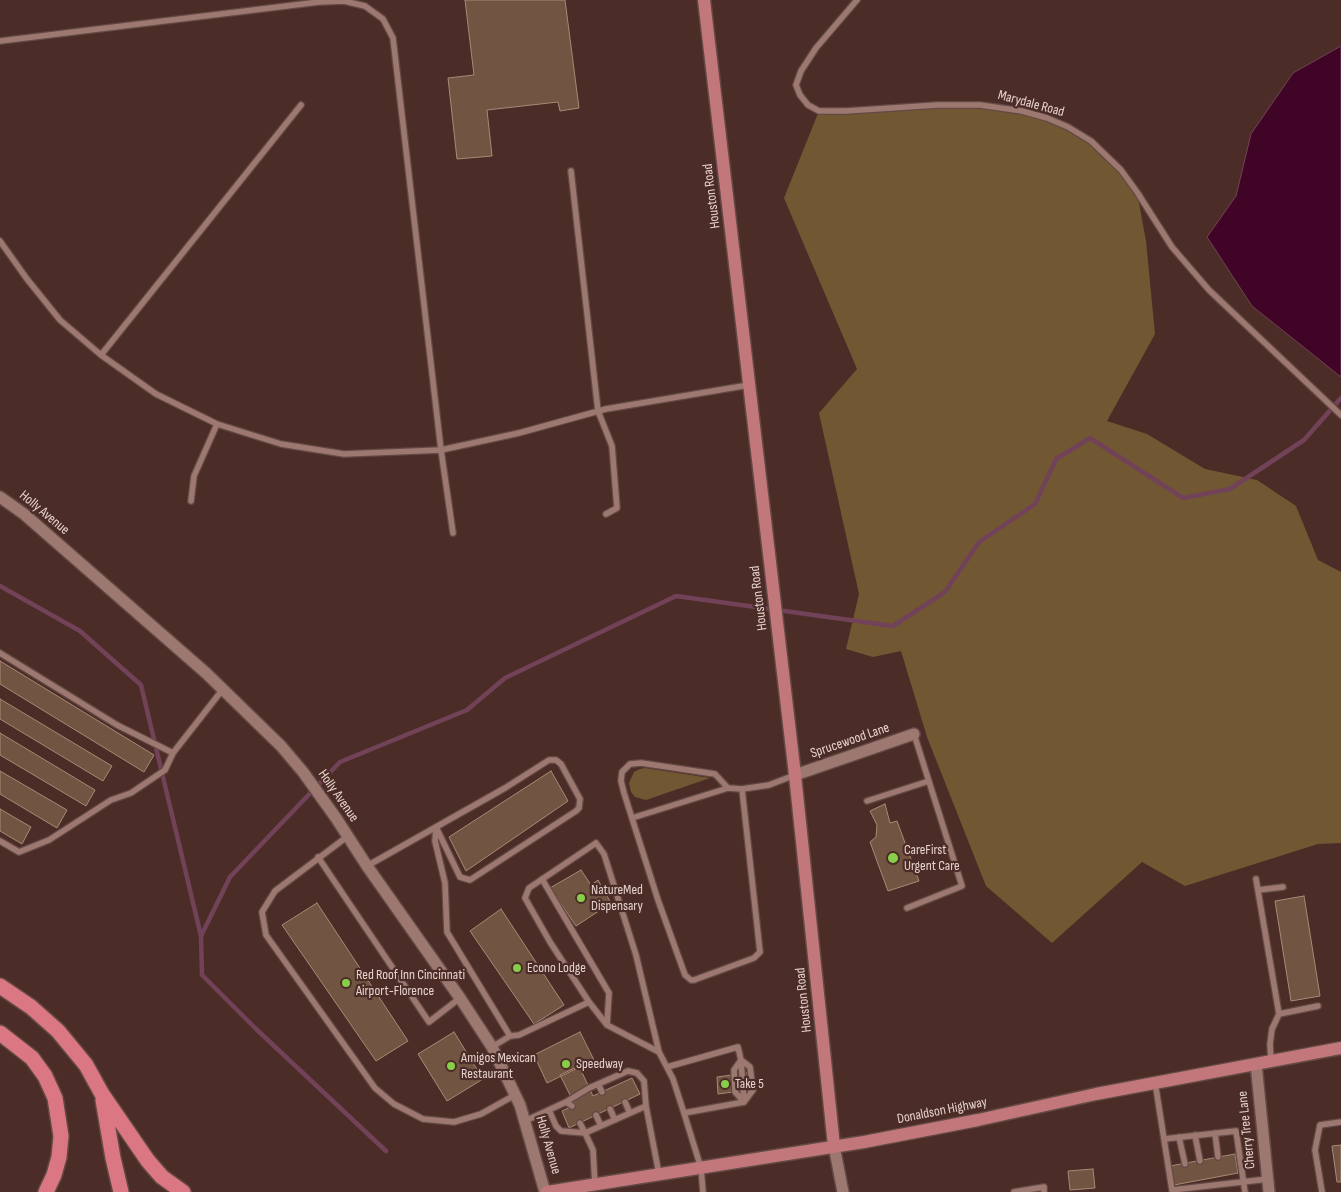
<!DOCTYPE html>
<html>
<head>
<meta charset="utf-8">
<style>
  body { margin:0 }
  canvas { display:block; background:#4b2c26 }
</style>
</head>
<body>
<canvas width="1341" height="1192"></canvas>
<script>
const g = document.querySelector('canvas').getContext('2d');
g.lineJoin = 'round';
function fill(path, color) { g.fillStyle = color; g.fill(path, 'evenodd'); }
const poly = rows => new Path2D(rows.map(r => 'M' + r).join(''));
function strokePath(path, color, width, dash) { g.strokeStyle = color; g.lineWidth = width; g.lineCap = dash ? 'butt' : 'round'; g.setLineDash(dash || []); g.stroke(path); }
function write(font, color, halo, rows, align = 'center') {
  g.font = font + ' "Sofia Sans Condensed",sans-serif'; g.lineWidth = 4.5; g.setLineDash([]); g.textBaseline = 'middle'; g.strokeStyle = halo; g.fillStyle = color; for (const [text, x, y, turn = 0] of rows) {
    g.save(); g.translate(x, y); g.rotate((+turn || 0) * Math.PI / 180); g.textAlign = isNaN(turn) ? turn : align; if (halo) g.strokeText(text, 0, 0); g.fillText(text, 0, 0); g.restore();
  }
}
fill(poly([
  [980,105,1047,118,1091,141,1137,192,1146,241,1155,334,1107,421,1147,434,1205,469,1257,480,1296,506,1318,560,1341,572,1341,843,1318,844,1185,886,1142,862,1052,943,986,886,927,737,901,651,873,657,846,649,859,594,819,413,857,369,784,198,819,111],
  [645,768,710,778,646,800,642,799,635,797,631,792,629,783,634,772,640,769]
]), '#725733');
const water = poly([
  [1341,46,1341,377,1252,306,1207,237,1236,196,1251,134,1293,73,1341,46]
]);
fill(water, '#400526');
strokePath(water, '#724258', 1);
strokePath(poly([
  [0,586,80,631,141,685,201,936,202,975,255,1028,386,1151],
  [201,936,230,877,340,762,467,710,505,678,676,596,893,626,945,592,979,542,1035,504,1056,459,1090,438,1183,498,1230,489,1304,440,1341,398]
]), '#724258', 4.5);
const building = poly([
  [465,0,565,0,579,108,560,111,558,102,487,110,492,156,457,159,448,78,474,75,465,0],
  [0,661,154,755,144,772,0,684,0,661],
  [0,699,112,766,103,781,0,719,0,699],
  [0,733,95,790,86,806,0,755,0,733],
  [0,771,67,810,57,828,0,794,0,771],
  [551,771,568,801,466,871,449,837,551,771],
  [885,804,890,823,897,821,919,881,888,891,870,842,876,837,877,825,870,811,885,804],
  [0,809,31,827,22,844,0,831,0,809],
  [581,870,591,885,598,880,611,903,576,926,550,888,581,870],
  [1304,896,1320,996,1291,1001,1275,901,1304,896],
  [317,903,408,1041,376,1061,282,925,317,903],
  [501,909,564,1005,534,1024,470,931,501,909],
  [454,1032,483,1079,447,1101,418,1054,454,1032],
  [580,1032,594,1060,547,1083,534,1055,580,1032],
  [579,1066,593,1096,632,1078,640,1094,569,1128,562,1111,575,1105,560,1075,579,1066],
  [753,1072,756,1089,718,1094,717,1077,753,1072],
  [1341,1145,1341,1182,1337,1182,1332,1146,1341,1145],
  [1235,1154,1238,1173,1174,1185,1170,1166,1235,1154],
  [1093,1169,1095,1188,1070,1190,1068,1171,1093,1169]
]);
fill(building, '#715442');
strokePath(building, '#a98976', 1);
const service = poly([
  [857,0,816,48,801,71,796,85,800,95,808,105,819,111,846,111,937,105,980,105,1022,111,1047,118,1068,127,1091,141,1121,170,1137,192,1172,247,1209,290,1341,415],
  [0,41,319,2,344,1,365,6,383,19,393,38,441,450,453,533],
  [571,171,598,411,612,446,617,508,606,514],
  [0,241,27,279,60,320,101,355,156,394,217,424,281,444,344,454,441,450,519,433,606,409,749,385],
  [101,355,301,105],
  [191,501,194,476,217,424],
  [0,653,117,725,173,753],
  [728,788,715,774,641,763,630,764,622,772,621,781,624,793,658,900,685,975,691,980,694,980,754,958,760,952,742,789],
  [867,801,929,781],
  [632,818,728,788,742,789,769,785,795,775],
  [436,827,435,841,445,883,447,932,510,1036],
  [348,836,275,891,262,912,266,935,375,1088,394,1104,423,1119,454,1122,481,1114,515,1095],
  [0,841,19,852,49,840,111,800,131,793,165,770,173,753,223,689],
  [318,857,429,1022,460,998],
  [367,866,505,788,549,760,556,760,561,764,580,799,579,808,576,811,470,880,460,877,436,827],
  [542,879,609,993,607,1025],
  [1256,879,1279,1014,1272,1029,1270,1044,1271,1061],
  [1258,890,1283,887],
  [907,908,962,886,914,734],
  [1279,1014,1318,1006],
  [492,1047,510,1036,519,1035,589,1002],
  [659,1052,636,955,604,854,596,843,529,888,525,898,550,942,589,1002,607,1025,659,1052,673,1079,684,1113,701,1168,703,1192],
  [741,1060,734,1070,735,1092,744,1102],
  [741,1060,744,1102],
  [667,1067,738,1047,741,1060,750,1067,753,1090,744,1102,684,1113],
  [1155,1082,1172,1190,1268,1179],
  [598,1084,602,1092],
  [566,1102,589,1088,628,1071,637,1073,644,1081,646,1106],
  [625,1102,630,1113],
  [610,1109,615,1120],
  [549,1110,556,1126,561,1131,585,1133,580,1123],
  [596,1115,601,1126],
  [525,1121,566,1102,572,1106],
  [1215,1133,1218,1157],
  [1195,1135,1200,1161],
  [1179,1137,1185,1164],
  [1164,1139,1236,1131,1245,1192],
  [595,1185,593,1150,585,1133,646,1106,659,1174],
  [1014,1192,1044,1187,1044,1192],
  [1322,1192,1315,1150,1320,1125,1341,1122]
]);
const minor = poly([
  [0,497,24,514,206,673,281,746,303,772,336,818,367,866,460,998,492,1047,520,1105,545,1192],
  [795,775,914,734],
  [1256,1064,1269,1192],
  [834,1146,843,1192]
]);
const primary = poly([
  [704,0,795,775,834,1146],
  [547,1192,864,1142,978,1120,1096,1094,1341,1048]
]);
const motorway = poly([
  [0,986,31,1007,58,1031,86,1065,102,1094,148,1161,162,1177,183,1192],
  [0,1033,32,1058,45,1076,55,1098,61,1136,59,1157,54,1175,46,1192],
  [103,1100,113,1158,121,1192]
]);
strokePath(service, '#634944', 8);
strokePath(minor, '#634944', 14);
strokePath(primary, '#634944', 15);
strokePath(motorway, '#634944', 18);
strokePath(service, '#9d7870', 5.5);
strokePath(minor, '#9d7870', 11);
strokePath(primary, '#c2777b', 12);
strokePath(motorway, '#db7683', 15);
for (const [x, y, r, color] of [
  [893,858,6,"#89ce48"],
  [581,898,5,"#89ce48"],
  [517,968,5,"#89ce48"],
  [346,983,5,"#89ce48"],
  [566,1064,5,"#89ce48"],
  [451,1066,5,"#89ce48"],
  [725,1084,5,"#89ce48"]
]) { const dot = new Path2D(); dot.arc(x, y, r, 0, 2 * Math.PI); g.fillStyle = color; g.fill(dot); strokePath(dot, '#4b2c26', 2); }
write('14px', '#e7d2ce', '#4b2c26', [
  ["Marydale Road",1031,104,15],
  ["Houston Road",712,196,-97],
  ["Holly Avenue",44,513,40],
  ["Houston Road",759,598,-97],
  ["Sprucewood Lane",850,741,-19],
  ["Holly Avenue",338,796,55],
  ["Houston Road",804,1000,-96],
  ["Donaldson Highway",942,1111,-11],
  ["Cherry Tree Lane",1247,1130,-96],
  ["Holly Avenue",548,1145,74]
]);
write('14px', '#e7d2ce', '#4b2c26', [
  ["CareFirst",904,850],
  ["Urgent Care",904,866],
  ["NatureMed",591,890],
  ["Dispensary",591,906],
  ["Econo Lodge",527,968],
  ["Red Roof Inn Cincinnati",356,975],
  ["Airport-Florence",356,991],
  ["Amigos Mexican",461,1058],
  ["Restaurant",461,1074],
  ["Speedway",576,1064],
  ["Take 5",735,1084]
], 'left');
</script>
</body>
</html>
